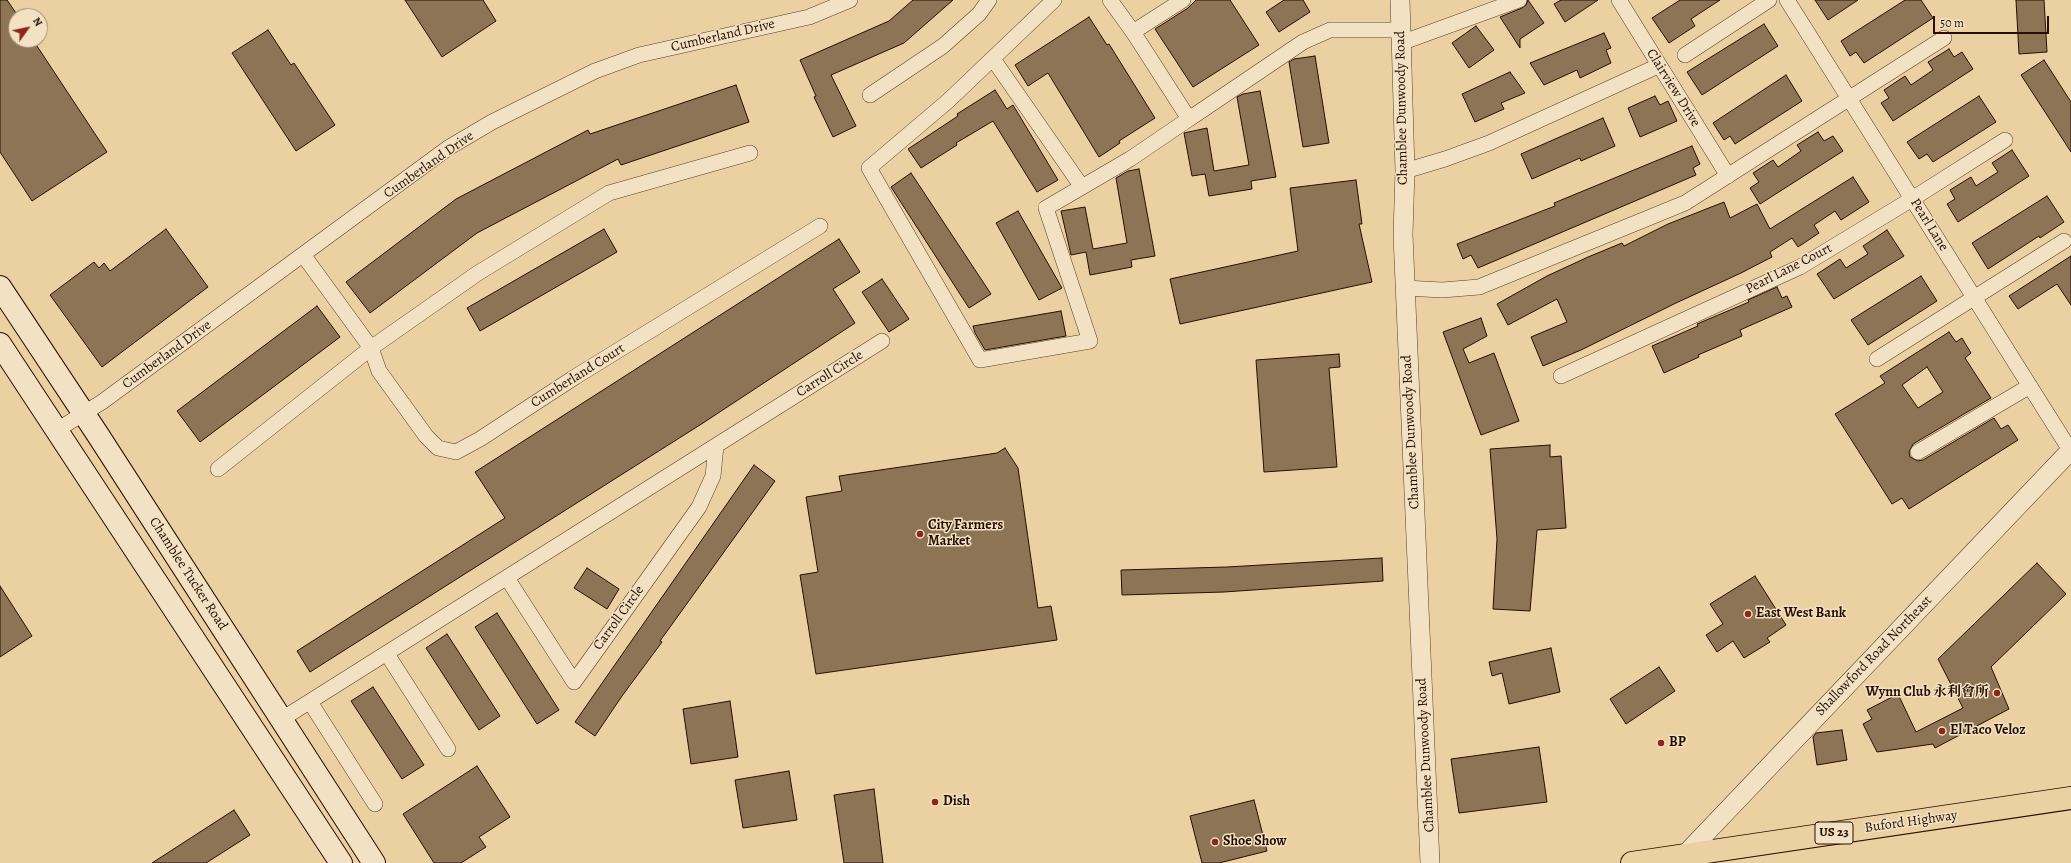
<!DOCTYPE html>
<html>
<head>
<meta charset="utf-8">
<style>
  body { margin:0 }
  #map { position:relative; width:2071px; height:863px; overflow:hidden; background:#ebd1a2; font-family:Alegreya,serif }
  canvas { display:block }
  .north { position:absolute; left:8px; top:8px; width:40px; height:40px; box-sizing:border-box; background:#f2e1c3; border:1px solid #a08d76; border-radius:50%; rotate:57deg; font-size:11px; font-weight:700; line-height:16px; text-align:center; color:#260f02 }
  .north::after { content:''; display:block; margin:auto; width:14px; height:18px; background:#8f2418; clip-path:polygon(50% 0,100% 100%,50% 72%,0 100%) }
  .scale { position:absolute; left:1933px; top:16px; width:116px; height:18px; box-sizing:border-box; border:2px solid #260f02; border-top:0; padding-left:5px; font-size:12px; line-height:14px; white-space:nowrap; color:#260f02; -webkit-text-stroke:3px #f2e1c3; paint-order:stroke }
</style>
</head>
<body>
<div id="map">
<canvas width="2071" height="863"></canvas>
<div class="north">N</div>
<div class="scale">50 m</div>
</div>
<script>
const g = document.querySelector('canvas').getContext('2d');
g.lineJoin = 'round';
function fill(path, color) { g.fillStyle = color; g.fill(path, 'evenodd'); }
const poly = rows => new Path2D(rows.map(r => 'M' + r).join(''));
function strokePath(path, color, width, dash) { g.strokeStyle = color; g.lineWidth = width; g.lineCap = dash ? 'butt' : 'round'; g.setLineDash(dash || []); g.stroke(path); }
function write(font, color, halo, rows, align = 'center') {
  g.font = font + ' Alegreya,"Noto Serif SC",serif'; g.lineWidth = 3; g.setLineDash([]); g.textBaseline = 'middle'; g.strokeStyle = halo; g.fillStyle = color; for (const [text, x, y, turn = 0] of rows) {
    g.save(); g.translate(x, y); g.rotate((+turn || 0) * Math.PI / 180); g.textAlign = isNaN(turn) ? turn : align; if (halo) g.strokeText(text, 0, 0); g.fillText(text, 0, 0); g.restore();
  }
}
const building = poly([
  [0,0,7,0,16,13,16,40,33,40,107,152,32,201,0,152,0,0],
  [405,0,483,0,496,21,442,57,405,0],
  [913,0,953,0,904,43,831,75,856,126,833,137,814,97,816,96,800,60,889,21,913,0],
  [1196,0,1230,0,1259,45,1193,87,1155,29,1188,8,1196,0],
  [1284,0,1303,0,1310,12,1279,32,1266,12,1284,0],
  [1528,0,1544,23,1520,39,1520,48,1500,17,1522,8,1526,5,1528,0],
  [1561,0,1598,0,1565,22,1554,4,1561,0],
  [1680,0,1720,0,1691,19,1695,26,1669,43,1652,18,1680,0],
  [1815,0,1858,0,1828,20,1815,0],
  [1905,0,1921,0,1933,18,1864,63,1856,52,1850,56,1841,41,1905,0],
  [2016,0,2044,0,2047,52,2019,54,2016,0],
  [1089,17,1107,45,1109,44,1155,118,1119,141,1120,143,1099,157,1048,73,1028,86,1015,65,1089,17],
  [1764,24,1778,46,1702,95,1687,72,1764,24],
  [1476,26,1494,50,1469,68,1452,43,1476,26],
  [268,30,291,65,294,63,335,125,296,151,232,53,268,30],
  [1604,33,1611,48,1606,50,1611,63,1580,78,1577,70,1544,85,1530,63,1604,33],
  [1949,49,1954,57,1962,52,1973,69,1893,121,1881,103,1889,98,1884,90,1905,76,1911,85,1933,70,1928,62,1949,49],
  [1315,56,1329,143,1303,147,1289,62,1294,59,1315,56],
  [2044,60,2071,102,2071,152,2021,75,2044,60],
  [1510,72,1525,93,1501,103,1504,109,1475,122,1462,94,1510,72],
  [1786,75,1802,101,1735,144,1730,136,1724,140,1713,123,1786,75],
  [736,85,749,122,621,165,618,159,477,233,370,313,346,282,456,199,588,130,590,134,736,85],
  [995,90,1007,109,1013,105,1058,180,1037,192,993,121,956,143,957,145,921,168,908,149,958,116,957,114,995,90],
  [1260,91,1276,177,1251,181,1252,189,1209,196,1205,174,1192,176,1184,133,1207,128,1214,171,1249,165,1237,97,1243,94,1260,91],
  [1655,96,1660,105,1668,101,1677,121,1640,137,1628,108,1655,96],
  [1979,96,1996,122,1933,162,1927,154,1919,159,1907,142,1979,96],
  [1603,118,1615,146,1581,161,1580,158,1532,179,1521,154,1603,118],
  [1818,132,1824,141,1833,136,1843,151,1760,204,1750,188,1759,182,1753,173,1773,160,1778,167,1801,151,1797,145,1818,132],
  [1692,146,1700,164,1693,168,1696,175,1478,268,1471,255,1463,259,1457,244,1555,206,1554,203,1692,146],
  [2012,150,2029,176,1958,222,1947,204,1955,199,1950,190,1971,177,1976,186,1998,172,1992,163,2012,150],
  [1139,169,1155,256,1131,260,1132,267,1090,275,1086,252,1071,255,1061,211,1085,207,1093,249,1127,243,1116,178,1128,171,1139,169],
  [911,173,991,294,969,308,891,187,911,173],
  [1853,177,1869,202,1841,220,1835,211,1814,225,1819,233,1798,247,1792,238,1770,252,1772,257,1741,273,1676,303,1581,350,1543,366,1531,337,1567,322,1557,299,1508,325,1497,304,1547,276,1588,257,1622,243,1624,246,1668,224,1724,202,1730,218,1757,204,1770,229,1853,177],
  [1356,180,1362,224,1359,224,1372,282,1180,324,1170,279,1298,251,1290,188,1356,180],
  [2047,196,2064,222,2040,238,2039,236,1988,269,1972,243,2047,196],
  [1018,211,1062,288,1039,300,996,223,1018,211],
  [166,229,208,287,102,367,50,295,94,262,99,268,104,263,110,271,166,229],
  [604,229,617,252,480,331,467,308,604,229],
  [1887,230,1904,256,1834,299,1817,274,1840,259,1846,268,1868,254,1863,246,1887,230],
  [839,239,860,272,833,289,855,323,703,423,310,672,297,651,505,518,475,472,839,239],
  [2071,256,2071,305,2057,284,2018,309,2009,296,2071,256],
  [1921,276,1937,301,1868,345,1851,320,1921,276],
  [882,279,909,319,889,332,862,292,882,279],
  [1777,287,1782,298,1787,296,1792,307,1740,330,1742,336,1698,355,1699,357,1664,373,1652,346,1698,326,1697,324,1749,302,1748,300,1777,287],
  [317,306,340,337,200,442,177,411,317,306],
  [1061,311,1066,336,985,350,975,333,973,326,1061,311],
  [1481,318,1487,336,1463,349,1469,363,1494,353,1519,421,1481,435,1443,332,1481,318],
  [1949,332,1956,342,1962,338,1971,353,1965,358,1991,398,1913,444,1909,452,1910,457,1918,461,1923,460,1994,418,2001,429,2008,425,2018,440,1909,509,1902,498,1892,504,1835,414,1885,383,1880,376,1949,332],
  [1927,367,1943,392,1918,408,1902,385,1927,367],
  [1339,354,1340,367,1329,368,1337,467,1264,472,1256,360,1339,354],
  [1550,445,1550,457,1561,456,1566,528,1537,530,1530,611,1493,609,1497,539,1490,449,1550,445],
  [1005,448,1018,468,1038,608,1051,606,1057,640,816,674,800,575,818,572,806,497,842,491,839,476,997,453,1005,448],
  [754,465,775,481,660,641,662,642,622,696,595,736,575,722,754,465],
  [1382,558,1383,581,1224,592,1122,595,1121,570,1227,567,1382,558],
  [2037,563,2066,594,1991,667,2009,709,1935,748,1933,744,1877,752,1863,724,1872,719,1867,710,1898,694,1916,732,1963,708,1938,659,2037,563],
  [587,568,619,589,607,609,574,588,587,568],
  [1755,576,1786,625,1767,638,1770,642,1744,658,1733,641,1717,652,1706,635,1723,624,1710,604,1755,576],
  [0,586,32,636,0,657,0,586],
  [497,613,559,710,537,724,475,627,497,613],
  [447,634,500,716,479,730,426,648,447,634],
  [1551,648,1560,692,1509,704,1502,673,1492,676,1489,662,1551,648],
  [1659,667,1675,691,1626,724,1610,699,1659,667],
  [373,687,424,765,402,779,351,701,373,687],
  [730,701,738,757,691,764,683,709,730,701],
  [1842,730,1847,760,1817,765,1813,737,1816,733,1842,730],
  [1539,747,1547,802,1459,813,1451,759,1539,747],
  [477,766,510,817,479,837,486,847,461,863,434,863,403,814,477,766],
  [789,771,797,820,743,828,735,780,789,771],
  [874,789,883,863,844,863,834,795,874,789],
  [1254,800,1267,851,1219,863,1202,863,1190,816,1254,800],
  [234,810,250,835,206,863,152,863,234,810]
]);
fill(building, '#8c7455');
strokePath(building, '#260f02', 1);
const minor = poly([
  [1054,0,948,101,869,168,980,360,1090,341,1046,208,1130,159,1189,119],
  [1110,0,1133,32],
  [1183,0,1133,32,1189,119,1303,42,1330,30,1400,30],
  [1619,0,1728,176],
  [1787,0,2070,450],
  [1402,41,1409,40,1519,0],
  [1685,55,1769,0],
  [993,59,1082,187],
  [870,95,943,46,979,14,989,0],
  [1405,171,1445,159,1489,143,1658,66],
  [304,256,371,348,379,371,426,436,438,448,456,452,480,439,575,377,820,226],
  [1405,288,1442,290,1479,287,1685,203,1944,38],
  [1877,359,2064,241],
  [1561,376,1800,267,1912,199,2005,140],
  [57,430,102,402,448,148,492,122,595,71,639,55,809,17,850,0],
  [1918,452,2030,386],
  [218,469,371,348,478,273,609,193,750,153],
  [507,578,574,682,699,507,713,476,716,446],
  [387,654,448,749],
  [310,702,375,804],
  [282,719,882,341]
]);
const tertiary = poly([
  [1400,0,1405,171,1403,235,1430,863],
  [1680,860,2071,450]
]);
const secondary = poly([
  [0,287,98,435,374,863],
  [0,344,341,863]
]);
const primary = poly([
  [1632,863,2071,798]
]);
strokePath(minor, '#57402a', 16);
strokePath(tertiary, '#57402a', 20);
strokePath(secondary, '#260f02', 24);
strokePath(primary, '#260f02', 24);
strokePath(minor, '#f2e1c3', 15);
strokePath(tertiary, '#f2e1c3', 19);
strokePath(secondary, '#f2e1c3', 22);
strokePath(primary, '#ebd1a2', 22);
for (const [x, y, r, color] of [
  [920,534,4,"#8f2418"],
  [1748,614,4,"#8f2418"],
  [1997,693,4,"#8f2418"],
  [1942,731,4,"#8f2418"],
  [1661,743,4,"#8f2418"],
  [935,802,4,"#8f2418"],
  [1215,842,4,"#8f2418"]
]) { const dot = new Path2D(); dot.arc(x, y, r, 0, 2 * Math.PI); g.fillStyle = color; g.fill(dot); strokePath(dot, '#f2e1c3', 1.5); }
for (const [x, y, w] of [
  [1834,833,38]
]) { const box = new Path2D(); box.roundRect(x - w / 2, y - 11, w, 22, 3); g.fillStyle = '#f2e1c3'; g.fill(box); strokePath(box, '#260f02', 1); }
write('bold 13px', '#260f02', null, [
  ["US 23",1834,833]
]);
write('14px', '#260f02', '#f2e1c3', [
  ["Cumberland Drive",723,36,-13],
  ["Clairview Drive",1673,88,58],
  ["Chamblee Dunwoody Road",1402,108,-91],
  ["Cumberland Drive",429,165,-35],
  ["Pearl Lane",1929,225,58],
  ["Pearl Lane Court",1789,269,-27],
  ["Cumberland Drive",167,355,-36],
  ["Carroll Circle",830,374,-32],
  ["Cumberland Court",578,376,-32],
  ["Chamblee Dunwoody Road",1411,432,-93],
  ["Chamblee Tucker Road",188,574,57],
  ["Carroll Circle",619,618,-54],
  ["Shallowford Road Northeast",1874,656,-46],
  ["Chamblee Dunwoody Road",1426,755,-93],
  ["Buford Highway",1911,822,-8]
]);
write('bold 14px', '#260f02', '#f2e1c3', [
  ["City Farmers",928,526],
  ["Market",928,542],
  ["East West Bank",1756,614],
  ["Wynn Club 永利會所",1989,693,"right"],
  ["El Taco Veloz",1950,731],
  ["BP",1669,743],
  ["Dish",943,802],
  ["Shoe Show",1223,842]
], 'left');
</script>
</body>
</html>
